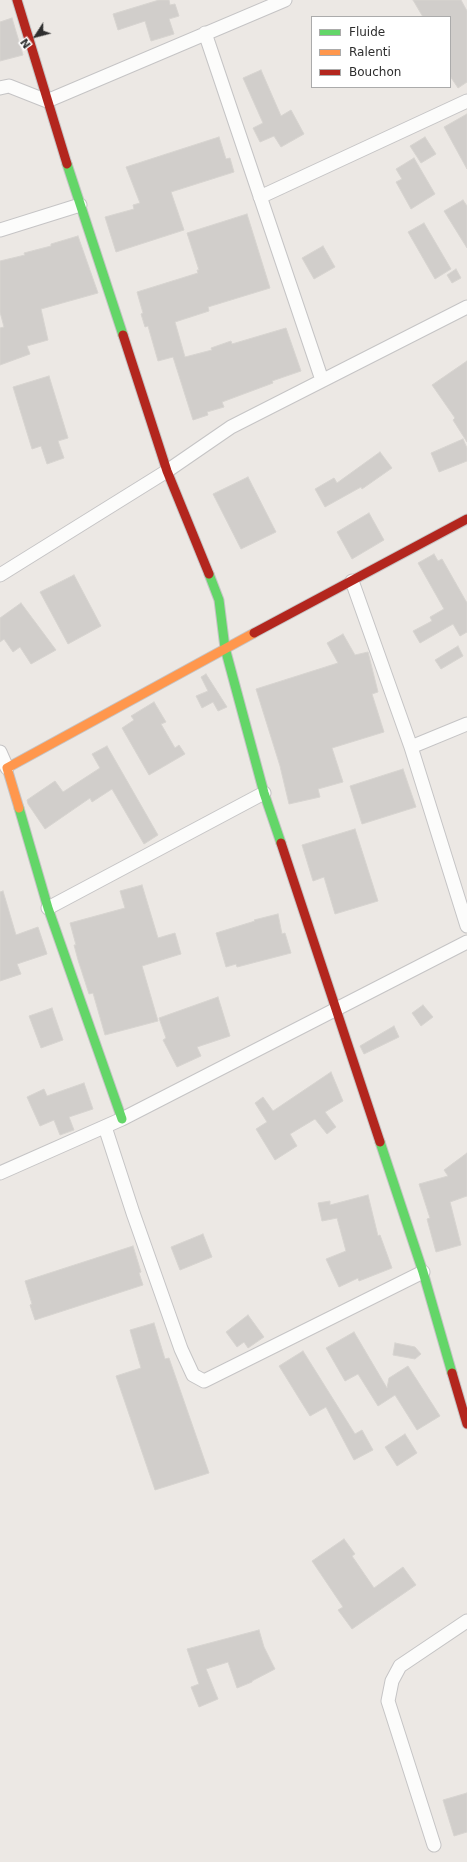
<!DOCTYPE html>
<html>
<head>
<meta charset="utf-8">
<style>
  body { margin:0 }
  #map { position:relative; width:467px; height:1862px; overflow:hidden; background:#ece8e4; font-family:"DejaVu Sans",sans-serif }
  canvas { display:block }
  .legend { position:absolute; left:311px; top:16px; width:140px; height:72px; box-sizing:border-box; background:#fff; border:1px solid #ababab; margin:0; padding:5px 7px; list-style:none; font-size:12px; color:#2e2e2e }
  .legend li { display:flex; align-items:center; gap:8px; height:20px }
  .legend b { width:20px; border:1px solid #ababab }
  .north { position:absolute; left:16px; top:16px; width:40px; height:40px; -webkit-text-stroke:3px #fff; paint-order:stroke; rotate:234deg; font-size:11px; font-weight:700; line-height:16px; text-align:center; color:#2e2e2e }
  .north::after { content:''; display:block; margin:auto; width:14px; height:18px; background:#2e2e2e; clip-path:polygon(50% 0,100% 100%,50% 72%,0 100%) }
</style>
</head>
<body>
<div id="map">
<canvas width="467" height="1862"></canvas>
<ul class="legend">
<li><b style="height:5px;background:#63d668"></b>Fluide</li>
<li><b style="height:5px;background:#ff974d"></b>Ralenti</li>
<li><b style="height:5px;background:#b3261e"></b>Bouchon</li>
</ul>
<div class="north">N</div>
</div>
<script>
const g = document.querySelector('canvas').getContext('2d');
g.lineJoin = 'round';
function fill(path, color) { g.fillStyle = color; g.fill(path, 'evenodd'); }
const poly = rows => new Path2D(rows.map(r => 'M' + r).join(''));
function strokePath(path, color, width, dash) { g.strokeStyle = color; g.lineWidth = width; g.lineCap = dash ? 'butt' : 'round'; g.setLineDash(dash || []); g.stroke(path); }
const building = poly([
  [159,0,169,0,170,5,175,4,179,16,169,19,174,34,151,41,145,21,118,30,113,14,159,0],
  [413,0,461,0,467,11,467,82,458,88,450,76,450,17,423,17,413,0],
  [12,18,23,55,0,61,0,22,12,18],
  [261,70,281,116,291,110,304,134,281,147,274,136,260,142,253,128,263,123,243,78,261,70],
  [467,114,467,169,444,127,467,114],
  [219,137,226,159,230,158,234,172,171,192,184,230,116,252,105,217,134,209,133,205,140,203,126,167,219,137],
  [425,137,436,154,421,163,410,146,425,137],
  [414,158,435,194,411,209,396,182,402,179,396,169,414,158],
  [463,200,467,206,467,248,444,211,463,200],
  [247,214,270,288,208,307,209,311,175,322,185,357,212,350,211,348,231,341,232,344,286,328,301,371,272,381,273,383,222,402,224,407,207,412,208,415,193,420,173,357,158,361,148,326,145,327,141,314,143,313,137,292,198,273,197,270,199,270,187,233,247,214],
  [424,223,451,269,435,279,408,232,424,223],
  [78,236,98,293,41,309,48,340,27,346,30,354,0,365,0,328,4,327,0,312,0,261,25,255,24,253,51,246,51,244,78,236],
  [323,246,335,267,314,279,302,258,323,246],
  [456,269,461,278,452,283,447,275,456,269],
  [467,361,467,442,453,420,455,418,432,385,467,361],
  [49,376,68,438,58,441,64,458,47,464,41,446,32,449,13,387,49,376],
  [463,439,467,448,467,461,439,472,431,453,463,439],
  [380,452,392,468,362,489,361,487,325,507,315,489,334,478,337,483,380,452],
  [248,477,276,532,241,549,213,494,248,477],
  [369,513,384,540,352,559,337,532,369,513],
  [434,554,438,561,442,559,467,603,467,632,460,636,453,624,420,643,413,631,432,621,430,617,444,609,418,563,434,554],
  [74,575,101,626,68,644,40,592,74,575],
  [21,603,56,650,31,664,20,647,13,652,4,639,0,642,0,618,21,603],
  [343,634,355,655,368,652,378,692,372,694,384,732,332,748,343,782,318,789,320,797,289,804,280,766,256,689,338,663,327,643,343,634],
  [458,646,463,656,441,669,435,660,458,646],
  [206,674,227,707,218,711,213,702,202,708,196,696,208,691,201,677,206,674],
  [154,702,166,722,161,724,175,748,179,745,185,754,149,775,122,728,134,720,131,716,154,702],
  [107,746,158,835,144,844,112,789,92,802,90,798,45,829,28,804,27,800,55,781,63,792,100,768,92,754,107,746],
  [403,769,416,807,362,824,350,786,403,769],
  [355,829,378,901,335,914,324,877,313,881,302,845,355,829],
  [142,885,158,938,175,933,181,954,142,966,158,1021,105,1035,93,993,89,994,78,960,74,945,76,945,70,923,125,908,120,891,142,885],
  [3,891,16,935,38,927,47,954,17,964,21,974,0,981,0,892,3,891],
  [278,914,282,934,285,933,291,953,237,967,236,964,226,967,216,933,255,921,254,920,278,914],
  [218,997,230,1036,197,1047,201,1056,177,1067,163,1040,166,1038,159,1018,218,997],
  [423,1005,433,1017,421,1026,412,1013,423,1005],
  [52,1008,63,1040,41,1048,29,1016,52,1008],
  [394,1026,399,1037,364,1054,360,1046,394,1026],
  [331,1072,343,1101,325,1112,336,1127,327,1134,315,1119,290,1134,297,1146,275,1160,256,1129,267,1122,255,1103,263,1097,273,1111,331,1072],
  [84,1083,93,1109,69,1117,74,1130,60,1135,54,1120,40,1126,27,1097,44,1089,47,1096,84,1083],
  [467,1153,467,1196,450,1202,461,1245,436,1252,427,1219,430,1218,419,1184,448,1176,444,1170,467,1153],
  [368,1195,378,1236,380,1235,392,1268,359,1281,358,1278,339,1287,326,1259,346,1251,337,1218,322,1221,318,1203,330,1201,330,1205,368,1195],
  [203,1234,212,1257,180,1270,171,1247,203,1234],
  [133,1246,141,1272,139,1273,143,1285,35,1320,30,1305,32,1304,25,1281,133,1246],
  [248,1315,264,1337,248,1348,244,1342,237,1347,226,1332,248,1315],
  [154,1323,165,1359,169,1358,209,1473,155,1490,116,1376,141,1368,130,1330,154,1323],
  [354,1332,387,1388,389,1378,408,1366,440,1416,417,1430,395,1395,378,1406,358,1374,345,1381,326,1348,354,1332],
  [395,1343,415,1347,421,1354,415,1359,393,1355,395,1343],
  [303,1351,355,1434,362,1430,373,1450,354,1460,326,1407,310,1416,279,1366,303,1351],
  [405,1434,417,1453,397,1466,385,1447,405,1434],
  [344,1539,355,1554,352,1556,374,1588,403,1567,416,1585,352,1629,338,1610,343,1607,312,1561,344,1539],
  [259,1630,264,1647,275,1669,252,1681,252,1682,237,1688,228,1662,206,1669,218,1699,199,1707,191,1687,199,1684,187,1649,259,1630],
  [467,1793,467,1832,454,1836,443,1800,467,1793]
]);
fill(building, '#d1cecb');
strokePath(building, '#d7d4d0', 1);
const street = poly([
  [205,33,322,380],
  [0,88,9,86,47,101,285,0],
  [260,197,467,101],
  [0,230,80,205],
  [0,575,167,471,231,427,467,307],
  [352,581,411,747,467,926],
  [411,747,467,724],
  [0,752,7,768],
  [48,908,264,793],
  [105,1127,133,1213,181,1349,193,1375,204,1381,423,1272],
  [0,1173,122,1119,467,942],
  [434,1845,388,1701,392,1681,400,1666,467,1621]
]);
const fast = poly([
  [67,164,123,335],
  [209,574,219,600,225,648,264,793,281,843],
  [19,808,48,908,122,1119],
  [380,1142,423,1272,452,1373]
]);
const slow = poly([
  [19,808,7,768,254,633]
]);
const jam = poly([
  [17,0,67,164],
  [123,335,167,471,209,574],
  [254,633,467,519],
  [281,843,380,1142],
  [452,1373,467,1424]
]);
strokePath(street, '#c5c4c5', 15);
strokePath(fast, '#c5c4c5', 11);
strokePath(slow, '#c5c4c5', 11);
strokePath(jam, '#c5c4c5', 11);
strokePath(street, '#fcfcfb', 13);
strokePath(fast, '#63d668', 9);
strokePath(slow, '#ff974d', 9);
strokePath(jam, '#b3261e', 9);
</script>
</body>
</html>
